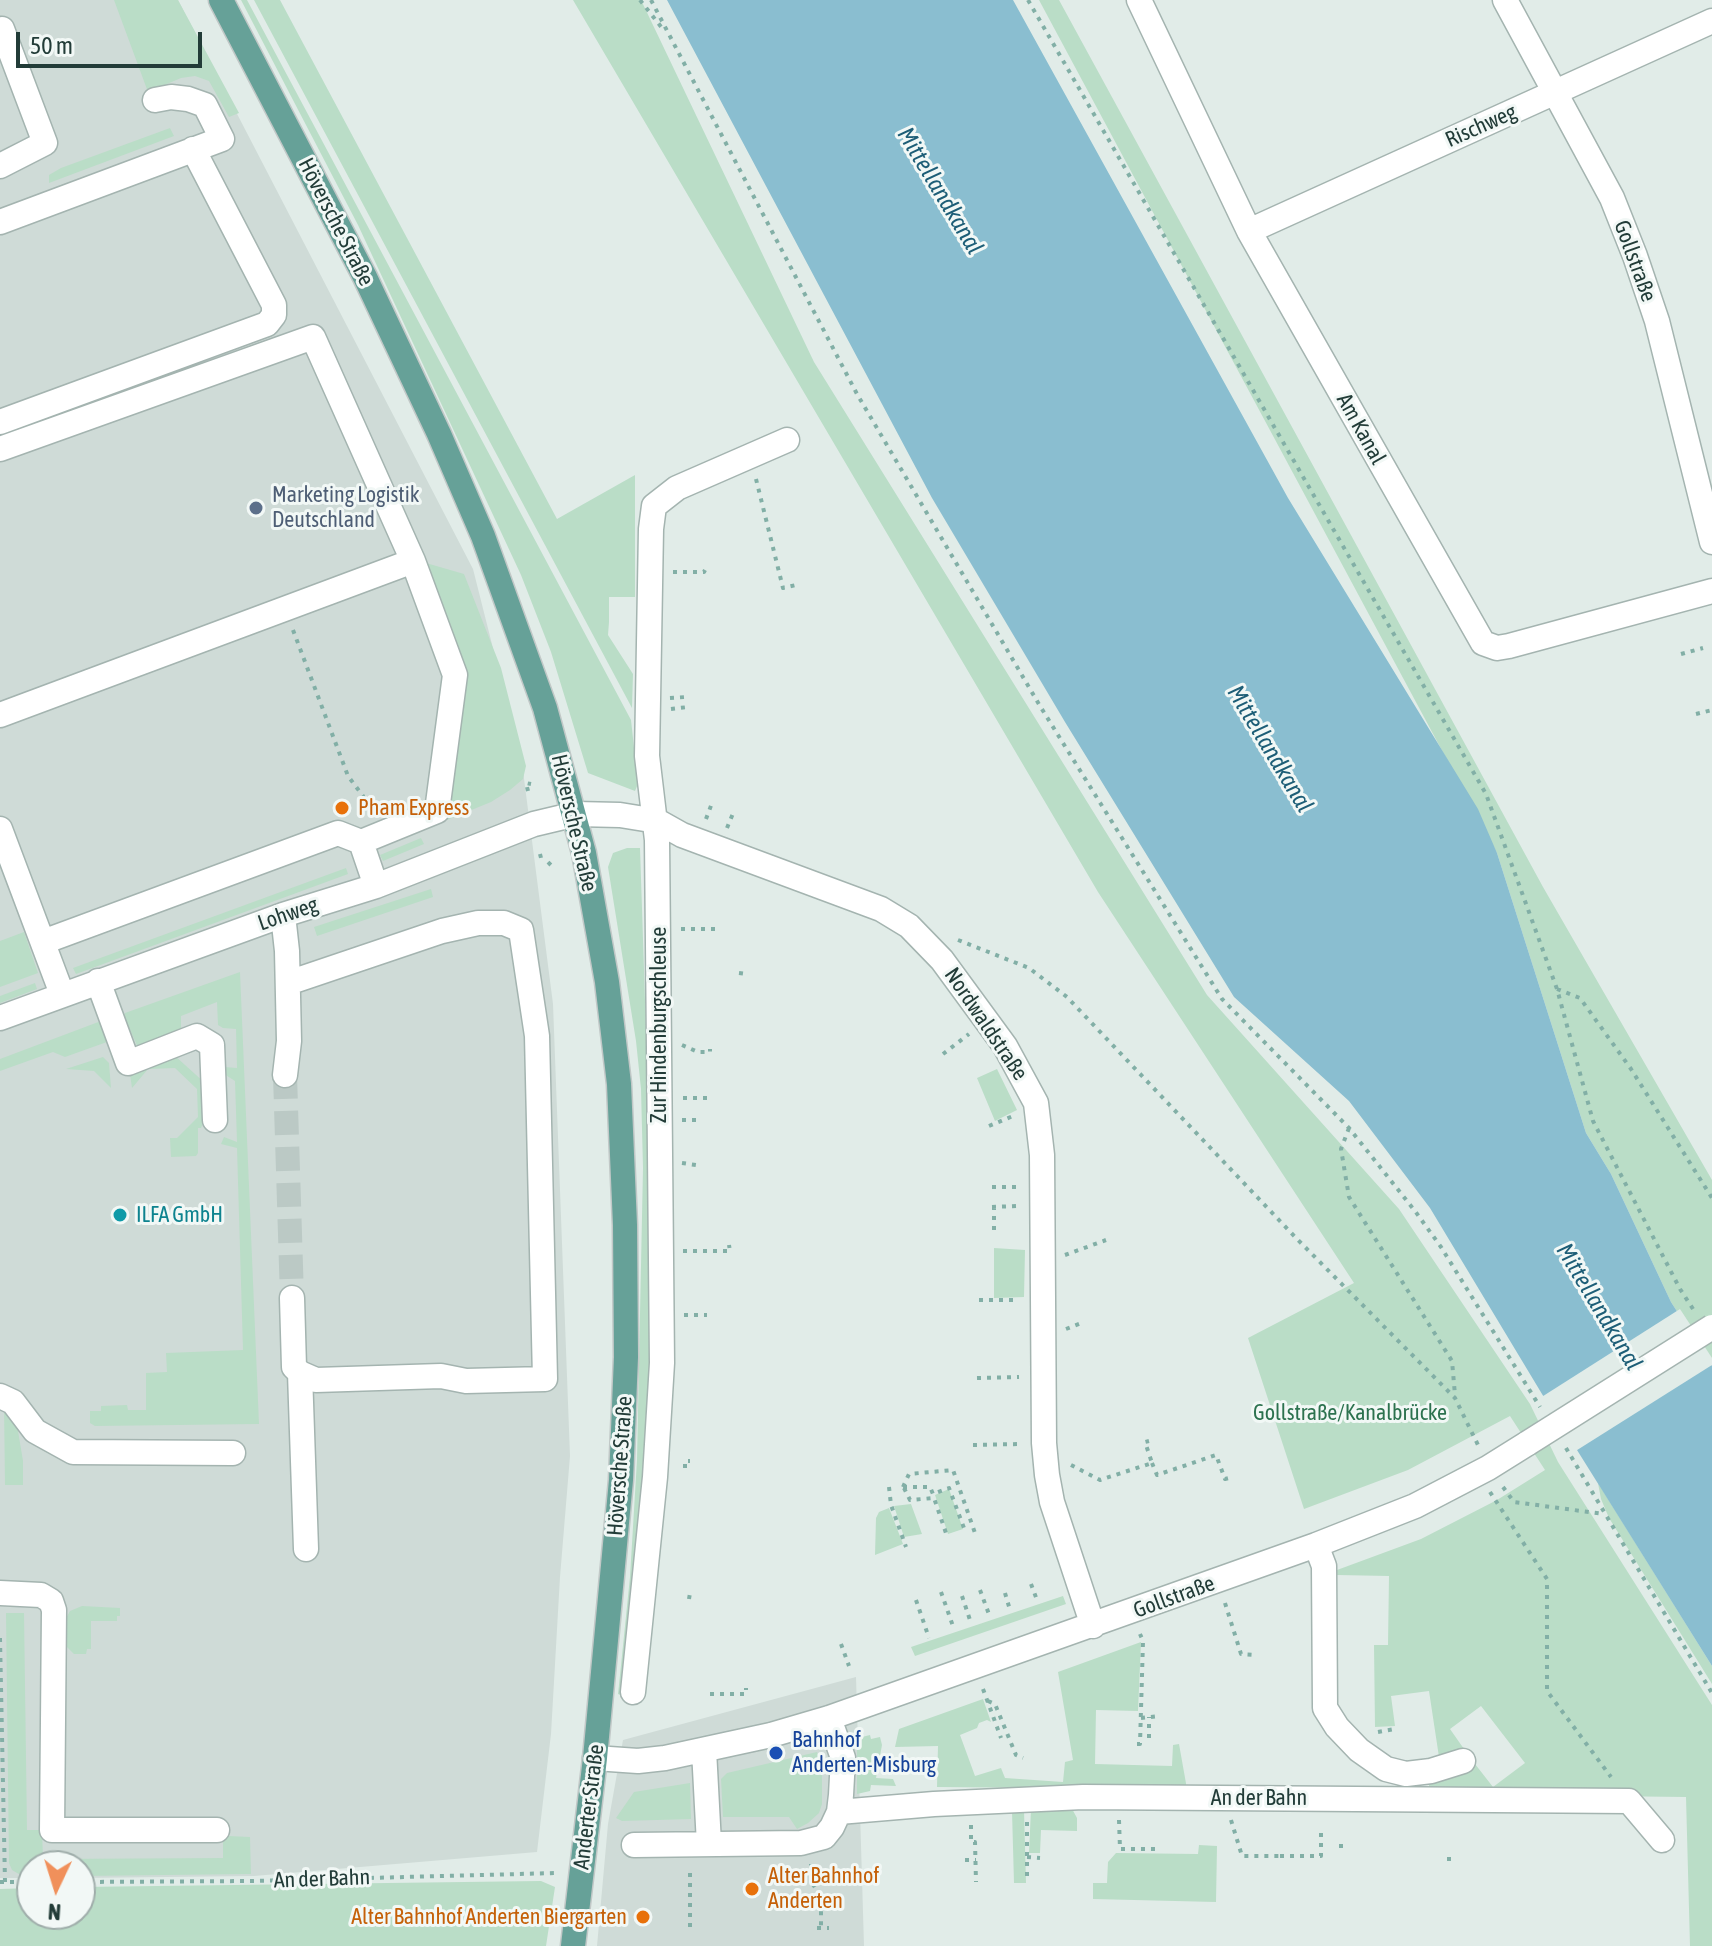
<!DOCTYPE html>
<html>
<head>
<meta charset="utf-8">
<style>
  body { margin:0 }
  #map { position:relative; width:1712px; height:1946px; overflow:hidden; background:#e1ece8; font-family:"Asap Condensed",sans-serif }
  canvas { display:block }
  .north { position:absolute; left:16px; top:1850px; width:80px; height:80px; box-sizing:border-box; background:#f2f8f6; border:2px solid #9fadaa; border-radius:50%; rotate:184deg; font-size:22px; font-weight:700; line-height:32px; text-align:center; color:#223c38 }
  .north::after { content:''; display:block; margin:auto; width:28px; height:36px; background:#f0905b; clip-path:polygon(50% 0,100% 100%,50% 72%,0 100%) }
  .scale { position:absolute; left:16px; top:32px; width:186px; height:36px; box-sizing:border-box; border:4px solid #223c38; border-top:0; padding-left:10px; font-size:24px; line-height:28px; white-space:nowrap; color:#223c38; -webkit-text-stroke:6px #f2f8f6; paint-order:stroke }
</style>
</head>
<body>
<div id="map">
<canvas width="1712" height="1946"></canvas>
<div class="north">N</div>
<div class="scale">50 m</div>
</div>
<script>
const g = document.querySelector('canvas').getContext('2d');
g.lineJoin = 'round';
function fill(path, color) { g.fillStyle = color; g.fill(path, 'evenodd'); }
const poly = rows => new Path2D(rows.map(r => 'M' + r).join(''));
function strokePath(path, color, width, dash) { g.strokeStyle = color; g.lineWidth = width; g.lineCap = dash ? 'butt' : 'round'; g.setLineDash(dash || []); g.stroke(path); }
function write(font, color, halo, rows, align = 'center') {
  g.font = font + ' "Asap Condensed",sans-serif'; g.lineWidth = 6; g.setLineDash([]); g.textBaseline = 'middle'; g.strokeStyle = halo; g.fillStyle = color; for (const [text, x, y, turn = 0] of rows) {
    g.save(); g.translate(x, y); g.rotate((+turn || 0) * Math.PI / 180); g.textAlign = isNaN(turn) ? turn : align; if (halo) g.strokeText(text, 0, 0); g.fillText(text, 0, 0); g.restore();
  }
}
fill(poly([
  [0,0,178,0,473,569,522,763,553,1004,570,1456,560,1577,551,1734,537,1852,254,1876,80,1878,80,1866,32,1866,32,1878,0,1878],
  [856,1677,864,1946,597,1946,608,1824,623,1740]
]), '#cfdbd7');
fill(poly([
  [114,0,178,0,239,113,229,117,209,81,195,76,181,78,148,92],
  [241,0,247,0,631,720,638,784,635,791,588,773,551,652,521,575,358,225],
  [254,0,280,0,557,519,635,475,635,597,609,597,609,622,608,635,633,674,632,708],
  [573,0,641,0,814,362,1207,995,1399,1209,1530,1404,1558,1462,1712,1705,1712,1946,1690,1946,1686,1797,1429,1794,1429,1777,1475,1764,1493,1787,1525,1763,1481,1706,1450,1729,1464,1749,1439,1757,1429,1691,1391,1696,1395,1726,1375,1727,1374,1645,1388,1645,1389,1576,1337,1575,1337,1570,1421,1539,1497,1500,1545,1470,1510,1416,1408,1470,1304,1509,1248,1338,1354,1283,1098,892],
  [1039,0,1059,0,1543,887,1712,1180,1712,1366,1671,1302,1611,1174,1586,1133,1497,853],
  [170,128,174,136,49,183,49,175,61,168],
  [426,563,464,574,501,668,526,766,523,779,510,790,491,802,447,820,445,817,463,669],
  [421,838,424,844,383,861,380,855],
  [627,848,640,848,648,1091,651,1385,649,1445,623,1696,618,1694,619,1685,630,1577,637,1460,643,1168,641,1089,636,1041,608,867,613,853],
  [346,868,348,874,76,974,73,968],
  [431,889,433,897,317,936,314,927],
  [24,932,38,973,0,987,0,941],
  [240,972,259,1424,95,1426,90,1423,90,1411,101,1411,101,1406,127,1405,128,1410,146,1410,146,1373,167,1372,166,1353,243,1350,237,1148,221,1144,224,1137,237,1142,235,1081,221,1072,224,1067,237,1068,236,1029,223,1028,218,1025,217,1002,181,1016,181,1032,139,1050,124,1016,125,1013],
  [35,983,37,989,0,1003,0,996],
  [101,1021,109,1039,107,1042,65,1057,53,1052,0,1071,0,1059],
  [174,1055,206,1084,206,1116,201,1128,198,1128,198,1153,196,1156,171,1157,170,1138,177,1138,198,1117,197,1089,175,1068,148,1069,132,1088,130,1074],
  [103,1057,109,1063,111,1088,94,1071,66,1069],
  [997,1069,1017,1110,995,1121,977,1078],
  [994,1248,1025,1250,1024,1297,994,1298],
  [4,1405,16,1419,23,1461,23,1485,5,1485],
  [1598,1483,1712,1666,1712,1684,1609,1518,1601,1499],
  [949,1489,963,1529,948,1534,935,1495],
  [911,1504,922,1534,904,1537,894,1506],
  [889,1508,903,1544,875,1555,876,1518,879,1512],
  [1063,1596,1066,1604,915,1656,911,1647],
  [82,1606,120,1608,120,1616,117,1616,117,1621,91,1621,91,1649,87,1649,86,1654,74,1654,65,1645,64,1622,70,1611],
  [6,1613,24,1613,27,1830,42,1830,43,1859,223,1858,223,1839,228,1836,250,1837,251,1874,80,1876,80,1866,32,1866,32,1877,24,1877,12,1870,9,1863],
  [1141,1642,1138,1711,1096,1710,1095,1764,1172,1766,1173,1745,1179,1744,1187,1789,937,1787,938,1746,895,1747,899,1729,983,1699,991,1722,987,1720,979,1723,977,1728,960,1735,975,1776,1001,1768,1005,1778,1063,1782,1065,1762,1073,1760,1058,1672],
  [870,1735,871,1739,880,1737,882,1745,876,1778,893,1779,896,1786,871,1785,870,1791,857,1794,857,1744,862,1737],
  [817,1752,822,1768,822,1804,819,1813,808,1823,797,1829,789,1817,723,1817,721,1779,727,1773],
  [690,1783,691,1819,622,1821,616,1818,634,1792],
  [1071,1807,1077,1818,1077,1831,1041,1830,1040,1853,1029,1853,1031,1809],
  [1024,1810,1026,1883,1014,1883,1012,1811],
  [1199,1845,1217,1846,1216,1902,1093,1899,1093,1883,1107,1883,1108,1862,1116,1853,1198,1854],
  [541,1881,555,1887,546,1946,0,1946,0,1889,32,1888,32,1914,80,1914,80,1887]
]), '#baddc7');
fill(poly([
  [667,0,1013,0,1288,498,1478,809,1497,853,1586,1133,1611,1174,1671,1302,1712,1366,1712,1666,1542,1394,1430,1208,1349,1101,1234,997,1065,722,932,498]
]), '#8abed0');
fill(poly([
  [1680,1309,1712,1358,1712,1365,1574,1452,1540,1398]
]), '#e1ece8');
strokePath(poly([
  [285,1075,292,1298]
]), '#bbc9c5', 24, [24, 12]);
const minor = poly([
  [1139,0,1249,231,1483,643,1497,648,1509,646,1712,591],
  [1505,0,1612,198,1635,256,1657,321,1712,542],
  [0,166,45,143,2,29],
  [0,222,222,139,205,105,188,99,171,97,155,100],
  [1249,231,1712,21],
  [0,422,267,324,274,315,274,305,193,149],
  [0,449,313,337,413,561,455,675,437,811,361,842,338,833,43,942],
  [0,715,413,561],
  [0,829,62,994],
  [361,842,376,886],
  [283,915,287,951,289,1041,285,1075],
  [98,981,128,1063,197,1036,212,1045,215,1120],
  [288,983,442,931,478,923,504,923,521,930,537,1036,545,1379,466,1381,441,1376,316,1380,300,1373,294,1367,292,1298],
  [0,1018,283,915,376,886,534,824,576,814,620,815,657,821,682,835,881,909,909,926,942,960,1005,1046,1036,1103,1042,1155,1044,1443,1047,1475,1052,1502,1093,1626],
  [300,1373,306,1549],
  [0,1396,13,1402,35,1431,73,1452,233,1453],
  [1316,1545,1324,1566,1325,1708,1337,1727,1359,1750,1386,1769,1406,1774,1431,1771,1463,1761],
  [0,1593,41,1595,51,1601,54,1610,52,1830,217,1830],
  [633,1692,655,1477,662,1363,657,840,647,756,651,529,654,506,677,488,787,440],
  [704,1750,709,1844],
  [595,1758,638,1761,665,1758,771,1735,829,1718,1316,1545,1415,1506,1488,1468,1528,1443],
  [839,1812,934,1804,1083,1797,1629,1801,1662,1840],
  [634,1845,801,1843,824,1837,832,1827,839,1812,841,1795,843,1758,829,1718]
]);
const major = poly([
  [221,0,365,277,439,434,483,536,545,708,584,853,607,982,619,1084,625,1225,626,1357,621,1480,595,1758,573,1946]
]);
strokePath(minor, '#a4b4b0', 27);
strokePath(major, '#c1c8c7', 27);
strokePath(poly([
  [640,0,662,28],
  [651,0,857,394,1040,706,1222,999,1349,1128,1415,1211,1441,1247,1540,1407],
  [1028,0,1486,794,1557,989,1593,1121,1680,1289,1695,1312],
  [756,479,783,588,796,585],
  [673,572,704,572,705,570],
  [293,630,348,776,363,796,369,813],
  [1681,654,1703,648],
  [670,698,686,697],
  [671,709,688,707],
  [1696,714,1712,710],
  [528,791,526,783,531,784],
  [706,819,712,803],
  [727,828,734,811],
  [540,854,542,862],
  [548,865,552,861],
  [681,929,716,929,716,926],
  [958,940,1029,968,1067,997,1296,1238,1455,1398,1478,1445],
  [739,973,747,974],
  [1557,989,1580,998,1631,1069,1712,1198],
  [682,1045,698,1052,710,1052,710,1049],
  [943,1054,969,1034],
  [683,1098,709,1098],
  [682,1120,697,1120],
  [989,1126,1013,1116],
  [1349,1128,1341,1149,1349,1197,1452,1361,1455,1395],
  [682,1163,696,1165],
  [992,1187,1017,1187],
  [994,1206,994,1231],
  [992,1207,1018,1206],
  [683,1251,730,1251,729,1245],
  [1065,1255,1106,1240],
  [979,1300,1018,1300],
  [684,1315,707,1315],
  [1066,1329,1084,1322],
  [977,1378,1019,1377],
  [973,1445,1019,1444],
  [1566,1448,1712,1693],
  [1152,1463,1157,1475,1216,1455,1225,1479,1229,1478],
  [1071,1465,1100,1480,1152,1463,1145,1442,1149,1441],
  [685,1468,685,1461,690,1461],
  [889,1487,891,1505,906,1547],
  [903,1487,909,1474,953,1470,975,1533],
  [903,1487,930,1487,933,1494,949,1488,964,1528],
  [1503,1487,1514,1502,1604,1514],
  [904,1488,910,1500,934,1498,947,1536],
  [1490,1492,1547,1579,1547,1691,1611,1777],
  [1031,1584,1037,1600],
  [980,1590,990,1617],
  [941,1592,954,1629],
  [1005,1593,1010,1610],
  [962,1596,971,1623],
  [689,1599,690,1593],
  [916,1600,929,1638],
  [1225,1603,1241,1654,1257,1655],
  [0,1638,5,1882],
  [841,1644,849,1666],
  [983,1689,1001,1738],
  [710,1694,746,1694,746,1688],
  [988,1701,995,1704,1016,1755,1023,1758],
  [1141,1718,1159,1716],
  [1378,1732,1395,1729],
  [1149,1738,1149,1717],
  [1137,1744,1140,1744,1143,1641,1140,1634],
  [886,1770,897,1770],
  [1119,1820,1120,1849,1159,1849],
  [1231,1820,1242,1856,1280,1856,1280,1852],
  [1027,1822,1027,1880],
  [971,1825,971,1842,975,1842,976,1882],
  [1339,1846,1343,1846],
  [1280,1856,1321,1856,1321,1829],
  [1027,1857,1040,1858],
  [965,1860,976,1860],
  [1449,1861,1449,1854],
  [811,1864,812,1883,821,1896,821,1926],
  [0,1882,32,1882],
  [80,1882,253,1881,557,1873],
  [690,1927,690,1867],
  [817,1928,829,1928]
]), '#82afa6', 4, [4, 6]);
strokePath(minor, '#fff', 24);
strokePath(major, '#66a198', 24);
const minorBridge = poly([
  [1528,1443,1712,1327]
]);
strokePath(minorBridge, '#a4b4b0', 27, []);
strokePath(minorBridge, '#fff', 24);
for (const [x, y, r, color] of [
  [256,508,8,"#5c6f8a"],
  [342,808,8,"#e8710a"],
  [120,1215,8,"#0f9aa8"],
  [776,1753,8,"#1a4fb4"],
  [752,1889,8,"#e8710a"],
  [643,1917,8,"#e8710a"]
]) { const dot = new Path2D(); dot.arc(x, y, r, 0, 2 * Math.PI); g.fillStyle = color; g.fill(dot); strokePath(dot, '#f2f8f6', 3); }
write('22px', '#223c38', '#f2f8f6', [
  ["Rischweg",1481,126,-24],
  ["Höversche Straße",336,222,63],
  ["Gollstraße",1635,261,70],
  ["Am Kanal",1361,429,61],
  ["Höversche Straße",574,823,77],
  ["Lohweg",288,914,-19],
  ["Nordwaldstraße",986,1024,56],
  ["Zur Hindenburgschleuse",659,1025,-90],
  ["Höversche Straße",620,1466,-86],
  ["Gollstraße",1174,1597,-20],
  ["An der Bahn",1259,1798],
  ["Anderter Straße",589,1807,-83],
  ["An der Bahn",322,1879,-2]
]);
write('22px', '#4e5e75', '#f2f8f6', [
  ["Marketing Logistik",272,495],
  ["Deutschland",272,520]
], 'left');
write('22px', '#c56008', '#f2f8f6', [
  ["Pham Express",358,808],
  ["Alter Bahnhof",768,1876],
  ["Anderten",768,1901],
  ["Alter Bahnhof Anderten Biergarten",627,1917,"right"]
], 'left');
write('22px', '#0d838f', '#f2f8f6', [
  ["ILFA GmbH",136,1215]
], 'left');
write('22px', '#2c724f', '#f2f8f6', [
  ["Gollstraße/Kanalbrücke",1350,1413]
]);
write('22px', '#164399', '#f2f8f6', [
  ["Bahnhof",792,1740],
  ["Anderten-Misburg",792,1765]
], 'left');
write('italic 24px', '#1d5e77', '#f2f8f6', [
  ["Mittellandkanal",940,191,59],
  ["Mittellandkanal",1270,749,59],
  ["Mittellandkanal",1599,1307,59]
]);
</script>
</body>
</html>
